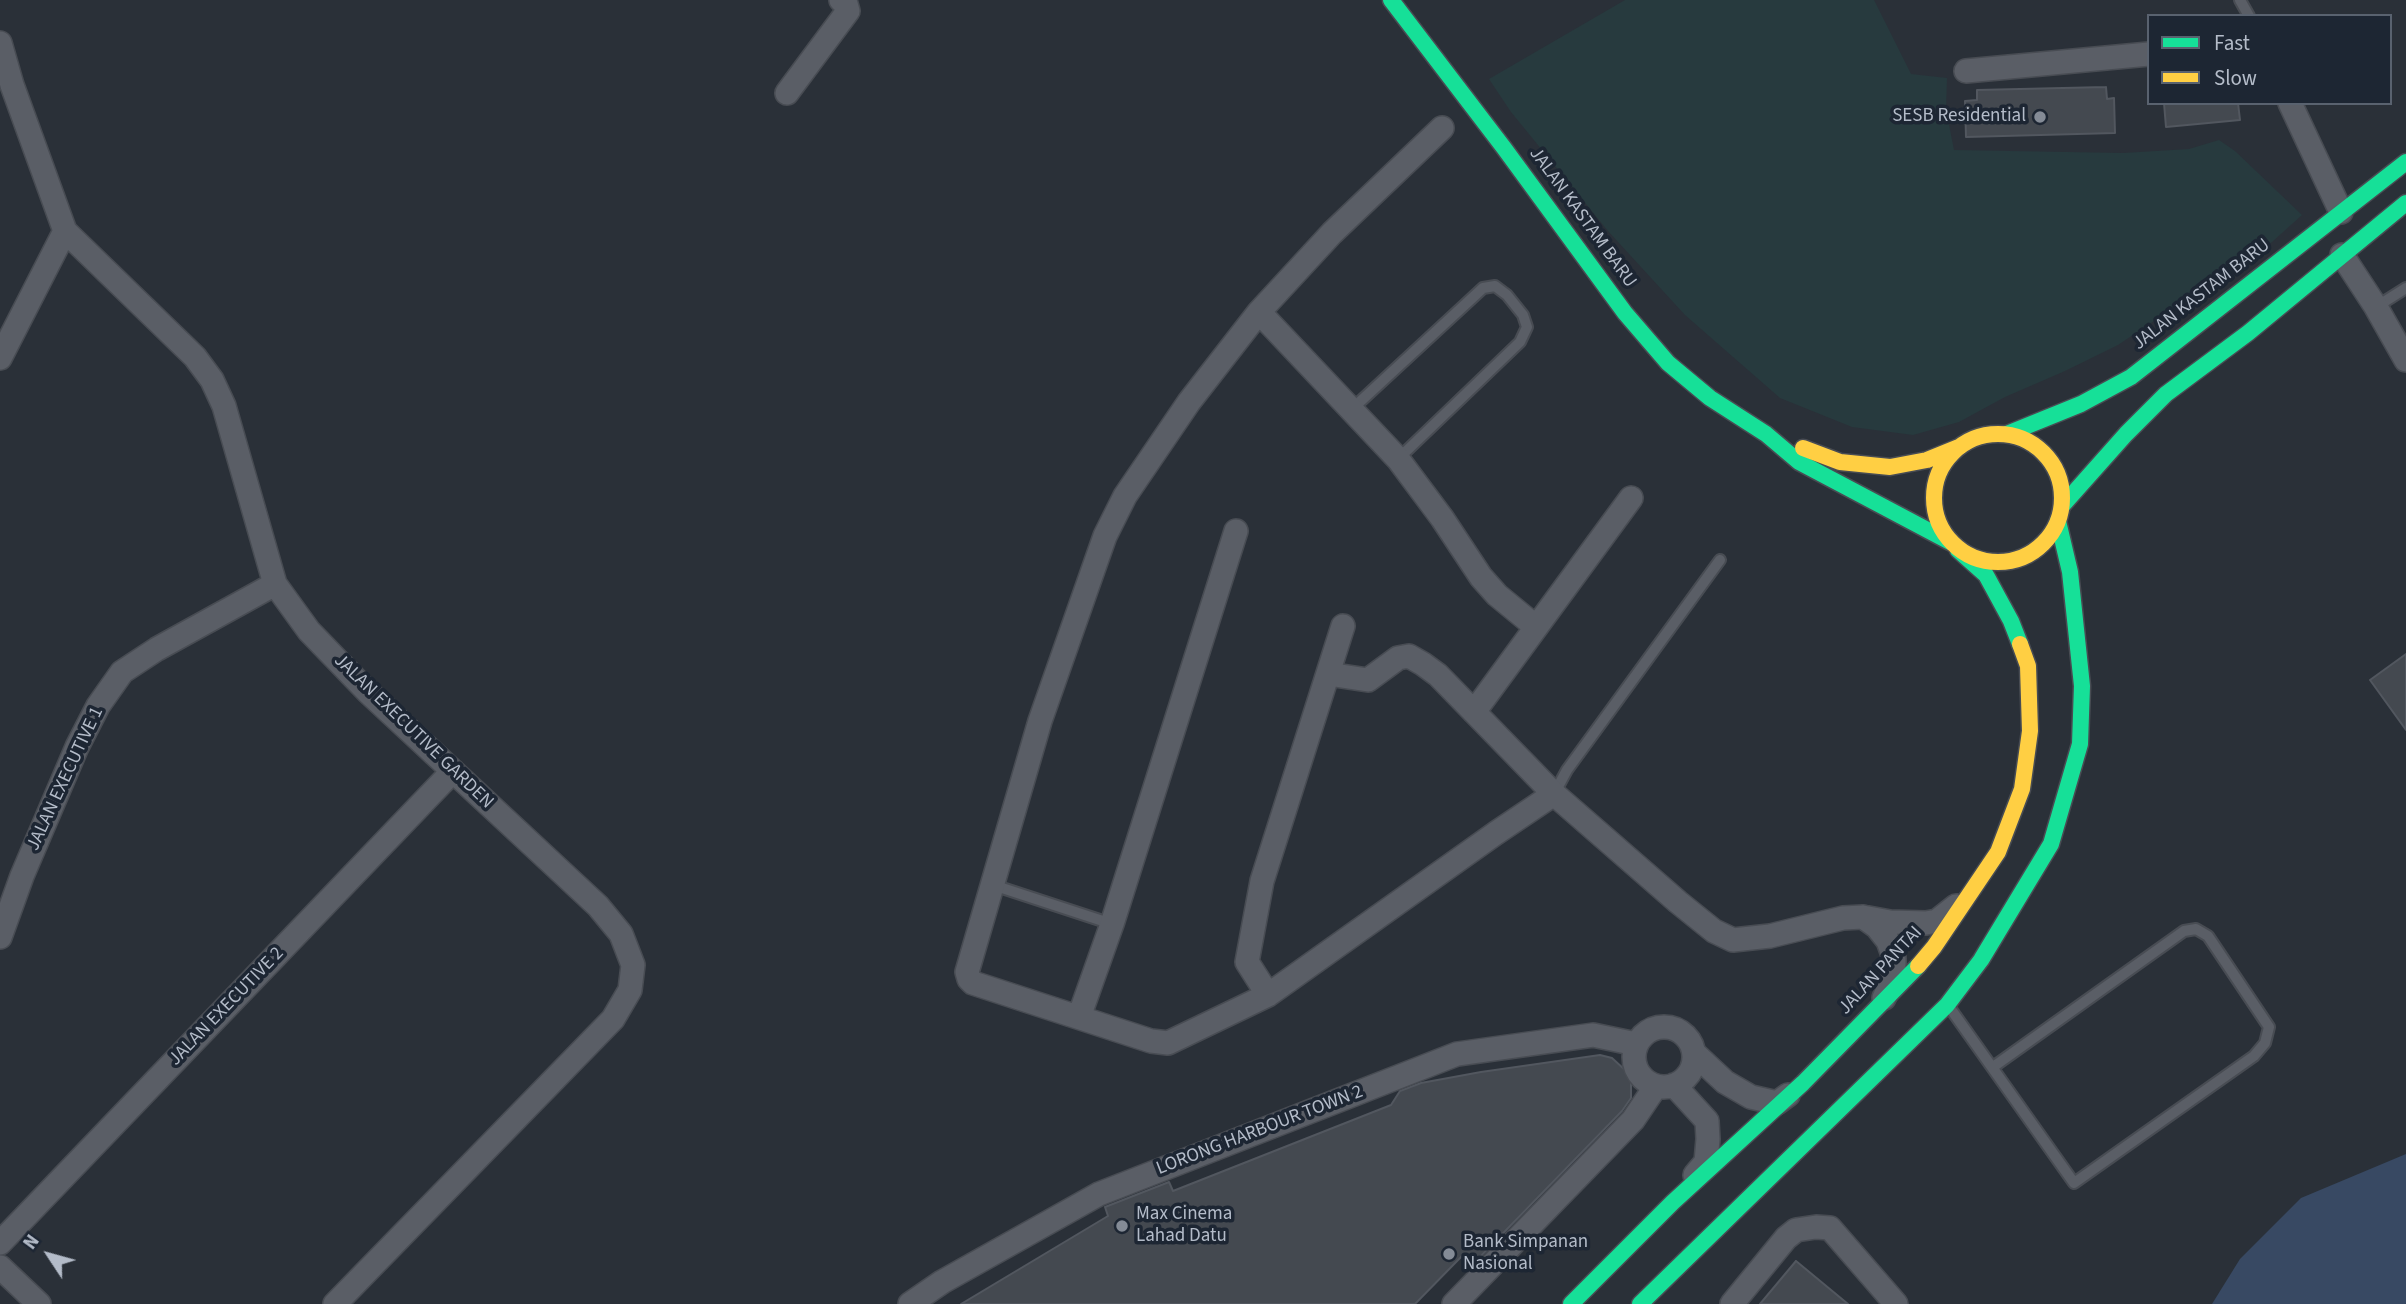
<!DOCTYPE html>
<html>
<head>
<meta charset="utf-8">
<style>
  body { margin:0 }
  #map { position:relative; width:2406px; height:1304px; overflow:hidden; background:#2a3038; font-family:"Source Sans 3",sans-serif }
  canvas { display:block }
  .legend { position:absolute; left:2147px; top:14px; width:245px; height:91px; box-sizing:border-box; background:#1d2633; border:2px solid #59626f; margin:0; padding:9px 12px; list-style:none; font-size:21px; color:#b4bcc9 }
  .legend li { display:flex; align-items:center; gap:14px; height:35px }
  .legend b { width:35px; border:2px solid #59626f }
  .north { position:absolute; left:14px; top:1220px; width:70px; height:70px; -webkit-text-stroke:5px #1d2633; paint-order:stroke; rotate:306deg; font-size:19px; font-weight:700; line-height:28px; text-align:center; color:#b4bcc9 }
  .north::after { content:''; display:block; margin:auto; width:24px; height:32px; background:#b4bcc9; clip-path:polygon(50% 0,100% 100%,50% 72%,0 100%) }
</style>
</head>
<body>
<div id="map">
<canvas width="2406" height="1304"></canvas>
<ul class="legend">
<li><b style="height:9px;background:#16e098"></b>Fast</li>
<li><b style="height:9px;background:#ffcf43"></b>Slow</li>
</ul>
<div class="north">N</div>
</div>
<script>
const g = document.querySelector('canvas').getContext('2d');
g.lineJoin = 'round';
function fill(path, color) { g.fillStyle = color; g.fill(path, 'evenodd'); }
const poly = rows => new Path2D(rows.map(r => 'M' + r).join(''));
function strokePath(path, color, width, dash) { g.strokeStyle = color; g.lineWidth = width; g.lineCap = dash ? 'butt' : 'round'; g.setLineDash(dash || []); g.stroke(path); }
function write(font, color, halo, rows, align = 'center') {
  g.font = font + ' "Source Sans 3",sans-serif'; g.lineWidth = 7; g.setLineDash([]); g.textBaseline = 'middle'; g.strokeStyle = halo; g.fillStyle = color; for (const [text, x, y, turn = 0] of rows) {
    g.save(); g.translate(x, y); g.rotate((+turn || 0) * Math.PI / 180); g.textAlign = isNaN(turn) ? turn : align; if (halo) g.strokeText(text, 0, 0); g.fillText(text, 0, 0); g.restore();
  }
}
fill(poly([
  [1625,0,1874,0,1911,74,1947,78,1946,109,1954,150,2123,153,2189,149,2219,140,2235,151,2302,215,2272,242,2118,345,2065,371,2005,397,1959,422,1913,435,1852,427,1780,398,1685,315,1608,231,1511,112,1489,79]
]), '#273a3e');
fill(poly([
  [2406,1154,2406,1304,2212,1304,2240,1259,2301,1198]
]), '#384963');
const building = poly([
  [2106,87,2107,99,2114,98,2115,133,1966,137,1965,101,1977,100,1977,90,2106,87],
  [2164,103,2238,103,2240,120,2166,127,2164,103],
  [2406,654,2406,730,2370,680,2406,654],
  [1600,1055,1612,1058,1625,1070,1631,1081,1631,1098,1622,1111,1478,1259,1462,1256,1415,1304,961,1304,1108,1216,1105,1207,1169,1182,1173,1191,1391,1105,1400,1091,1421,1083,1481,1072,1600,1055],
  [1796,1261,1848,1304,1760,1304,1796,1261]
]);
fill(building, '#444950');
strokePath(building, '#52575f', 2);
const lane = poly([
  [2240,0,2249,16],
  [2376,307,2406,288],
  [1351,410,1483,288,1495,286,1507,295,1523,315,1527,327,1520,342,1398,459],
  [1554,794,1567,770,1720,560],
  [993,885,1112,924],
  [1950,1008,2074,1183,2254,1056,2265,1043,2269,1027,2208,936,2196,929,2184,931,1993,1067]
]);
const street = poly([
  [0,43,12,85,65,231,195,357,212,380,224,406,275,584,309,631,368,692,598,906,621,934,633,965,630,990,613,1019,335,1304],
  [1966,71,2149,54],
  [787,93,848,11,846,4,841,0],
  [2290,103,2341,212],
  [1442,128,1332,233,1259,312,1189,402,1125,496,1105,536,1040,721,967,972,969,979,973,983,1151,1041,1168,1043,1268,995,1496,833,1554,794],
  [2342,255,2376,307,2406,360],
  [1259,312,1398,459,1442,518,1481,577,1497,595,1536,627],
  [0,358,65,231],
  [1328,674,1368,680,1398,658,1409,656,1423,664,1438,675,1554,794,1678,902,1714,931,1733,940,1770,936,1843,918,1863,917,1890,922,1926,923,1937,921,1956,906],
  [1474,712,1631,498],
  [1863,917,1877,927,1888,941,1894,958,1894,976,1884,998],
  [0,937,22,876,77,747,98,706,122,672,157,649,275,584],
  [1268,995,1247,962,1262,881,1343,626],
  [1079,1017,1112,924,1236,531],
  '1634 1057a30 30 0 1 1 60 0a30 30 0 1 1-60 0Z',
  [1694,1053,1725,1082,1751,1097,1777,1103,1788,1095],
  [1674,1085,1707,1121,1708,1139,1706,1162,1695,1175],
  [0,1243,453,771],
  [0,1267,39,1304],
  [910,1304,942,1282,1099,1194,1457,1054,1593,1035,1636,1044],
  [1454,1304,1633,1120,1656,1086],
  [1732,1304,1786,1238,1796,1230,1816,1227,1830,1228,1896,1304]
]);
const fast = poly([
  [1391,0,1504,148,1625,313,1668,363,1710,398,1766,434,1799,462,1950,542],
  [2007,434,2081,404,2131,377,2406,162],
  [2062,506,2126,434,2166,394,2248,333,2406,203],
  [1958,550,1986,575,2011,621,2020,644],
  [1571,1304,1673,1202,1803,1083,1918,966],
  [1640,1304,1947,1005,1981,960,2051,844,2080,744,2082,686,2070,572,2058,521]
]);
const slow = poly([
  '1934 498a64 64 0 1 1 128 0a64 64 0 1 1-128 0Z',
  [1803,448,1840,462,1890,467,1927,460,1959,447],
  [1918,966,1934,947,1998,852,2022,789,2030,731,2028,666,2020,644]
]);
strokePath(lane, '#484c53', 14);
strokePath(street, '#484c53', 26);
strokePath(fast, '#484c53', 19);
strokePath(slow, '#484c53', 19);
strokePath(lane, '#5a5e66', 10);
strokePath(street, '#5a5e66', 23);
strokePath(fast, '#16e098', 16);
strokePath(slow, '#ffcf43', 16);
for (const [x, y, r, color] of [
  [2040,117,7,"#848b96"],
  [1122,1226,7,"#848b96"],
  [1449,1254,7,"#848b96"]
]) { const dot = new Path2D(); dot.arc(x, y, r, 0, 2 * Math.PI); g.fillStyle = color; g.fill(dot); strokePath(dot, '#1d2633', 2.5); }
write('19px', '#b4bcc9', '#1d2633', [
  ["SESB Residential",2026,117,"right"],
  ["Max Cinema",1136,1215],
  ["Lahad Datu",1136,1237],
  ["Bank Simpanan",1463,1243],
  ["Nasional",1463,1265]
], 'left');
write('19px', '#b4bcc9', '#1d2633', [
  ["JALAN KASTAM BARU",1582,218,54],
  ["JALAN KASTAM BARU",2202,295,-38],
  ["JALAN EXECUTIVE GARDEN",413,732,44],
  ["JALAN EXECUTIVE 1",66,779,-65],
  ["JALAN PANTAI",1881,971,-47],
  ["JALAN EXECUTIVE 2",227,1007,-46],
  ["LORONG HARBOUR TOWN 2",1260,1131,-21]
]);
</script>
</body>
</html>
